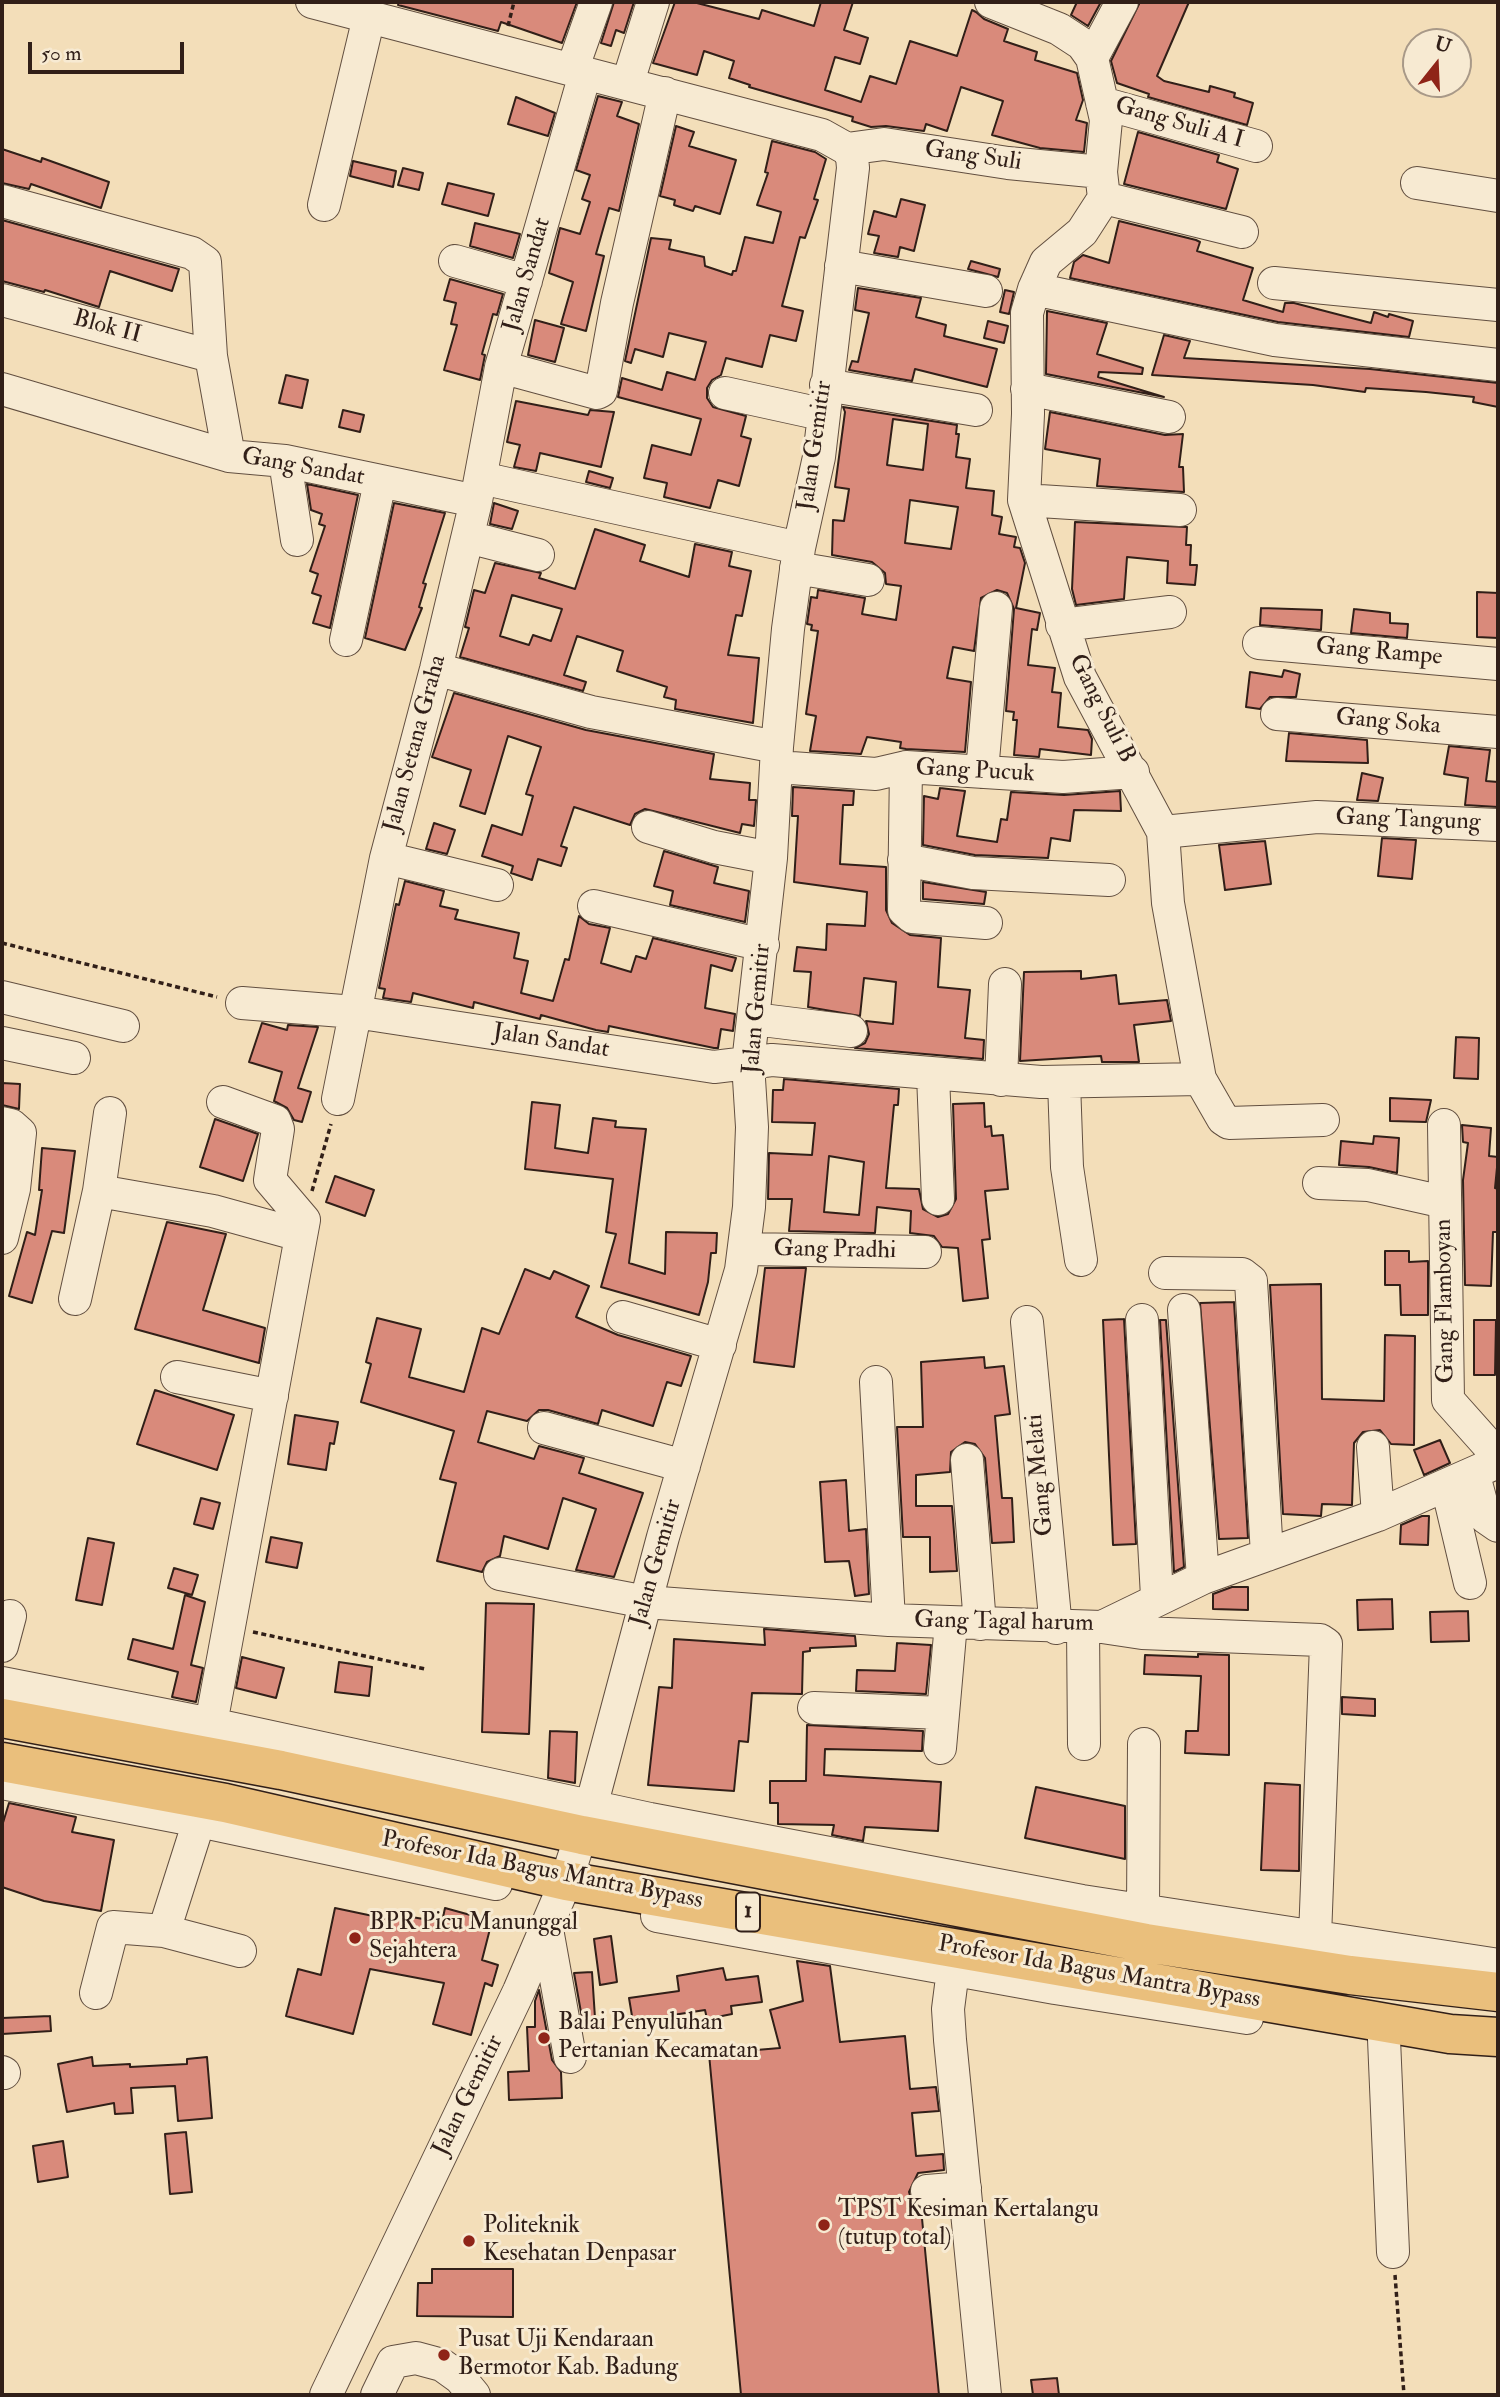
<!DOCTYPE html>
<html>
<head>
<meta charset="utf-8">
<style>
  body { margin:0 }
  #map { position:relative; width:1500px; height:2397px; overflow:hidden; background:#f3deb9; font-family:"IM FELL Double Pica",serif }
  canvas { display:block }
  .frame { position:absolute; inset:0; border:4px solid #311f18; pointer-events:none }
  .north { position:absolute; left:1402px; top:28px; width:70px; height:70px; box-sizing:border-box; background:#f7ead2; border:2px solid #a89988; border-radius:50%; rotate:18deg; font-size:19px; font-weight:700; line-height:28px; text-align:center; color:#311f18 }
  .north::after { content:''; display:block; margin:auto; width:24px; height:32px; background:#8f2418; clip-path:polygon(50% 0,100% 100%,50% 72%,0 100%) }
  .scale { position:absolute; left:28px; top:42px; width:156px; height:32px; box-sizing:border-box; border:4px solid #311f18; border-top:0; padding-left:9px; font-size:21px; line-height:24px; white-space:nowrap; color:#311f18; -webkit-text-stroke:5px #f7ead2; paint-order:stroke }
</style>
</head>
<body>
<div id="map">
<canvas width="1500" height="2397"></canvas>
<div class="frame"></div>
<div class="north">U</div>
<div class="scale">50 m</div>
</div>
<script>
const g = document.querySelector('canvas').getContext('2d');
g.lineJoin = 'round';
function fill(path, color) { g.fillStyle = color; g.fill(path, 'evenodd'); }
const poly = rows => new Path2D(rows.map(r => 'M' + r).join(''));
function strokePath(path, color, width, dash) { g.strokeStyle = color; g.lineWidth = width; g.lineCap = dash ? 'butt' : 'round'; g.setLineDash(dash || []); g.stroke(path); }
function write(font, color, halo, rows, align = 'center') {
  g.font = font + ' "IM FELL Double Pica",serif'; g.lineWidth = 6; g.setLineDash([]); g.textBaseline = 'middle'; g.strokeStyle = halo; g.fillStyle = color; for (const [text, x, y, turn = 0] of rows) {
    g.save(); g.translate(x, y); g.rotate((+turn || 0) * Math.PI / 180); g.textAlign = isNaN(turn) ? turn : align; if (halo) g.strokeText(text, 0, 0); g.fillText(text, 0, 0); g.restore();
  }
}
const building = poly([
  [399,2,577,2,562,43,501,22,498,31,398,5,399,2],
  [614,2,634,2,624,33,616,30,611,46,601,43,614,2],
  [675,2,693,2,759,19,762,10,814,26,821,2,853,2,844,30,868,38,860,64,835,57,825,90,861,102,870,76,896,84,910,41,957,56,972,10,976,12,984,19,1008,29,1004,41,1037,52,1035,60,1077,73,1083,100,1076,120,1087,123,1084,152,1040,148,992,135,1003,101,961,87,947,131,926,124,924,131,886,126,871,127,852,121,853,117,749,87,750,85,729,78,734,61,704,51,697,75,653,63,675,2],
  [1077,2,1101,2,1088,26,1071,15,1077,2],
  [1140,2,1189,2,1157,76,1164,81,1209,92,1210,86,1235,93,1234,97,1253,103,1247,125,1148,97,1149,94,1117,83,1111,61,1140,2],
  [598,96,622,102,617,116,639,124,619,211,609,208,596,254,604,256,586,331,561,324,573,282,549,273,560,228,580,234,590,202,582,199,590,175,576,170,598,96],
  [516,97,555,113,548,136,508,124,516,97],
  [676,126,694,132,689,146,736,160,720,214,695,206,693,211,674,205,675,200,660,196,676,126],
  [1138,132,1219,155,1217,162,1238,169,1226,209,1124,184,1138,132],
  [772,141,815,152,826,159,814,199,818,200,805,238,800,237,782,306,803,311,796,341,770,335,762,367,726,358,721,375,712,380,707,388,707,398,713,407,746,416,741,436,751,439,739,486,718,480,710,508,664,497,667,483,644,478,652,445,691,455,701,419,618,397,622,378,662,390,667,372,695,380,706,342,669,333,663,357,635,349,631,363,625,361,651,238,671,240,669,249,704,257,705,266,732,275,733,271,736,271,745,237,773,243,781,212,757,205,768,173,765,172,772,141],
  [2,149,41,162,42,158,109,182,101,208,31,184,29,189,2,183,2,149],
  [353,161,396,171,393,187,350,176,353,161],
  [403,168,423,173,419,190,398,185,403,168],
  [448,183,494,194,488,216,442,204,448,183],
  [901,199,925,205,914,251,900,247,898,257,874,253,879,236,868,234,874,211,896,217,901,199],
  [2,220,179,269,172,291,110,271,99,307,45,290,44,292,2,281,2,220],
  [1119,221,1196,240,1200,242,1197,251,1253,268,1243,300,1283,312,1285,303,1294,303,1371,323,1374,312,1388,317,1389,314,1413,321,1409,337,1278,322,1070,278,1074,262,1083,255,1109,263,1119,221],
  [475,223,520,234,513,258,470,246,475,223],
  [971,261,1000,269,998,277,968,269,971,261],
  [450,279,503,294,497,315,493,314,482,354,485,355,480,380,444,370,457,325,451,324,456,303,444,300,450,279],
  [858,288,921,298,916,317,946,325,944,336,997,349,987,387,915,369,912,381,849,370,852,361,858,362,869,313,855,310,858,288],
  [1005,290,1014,292,1009,314,1000,312,1005,290],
  [1047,311,1107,323,1097,354,1143,368,1142,374,1099,372,1098,377,1164,397,1046,374,1047,311],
  [535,320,564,328,555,362,528,355,535,320],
  [988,321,1008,326,1004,343,984,338,988,321],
  [1164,335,1190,341,1184,358,1370,369,1498,383,1498,407,1473,402,1474,397,1426,392,1366,388,1365,392,1313,385,1152,375,1164,335],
  [286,375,308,380,302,408,279,403,286,375],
  [516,401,588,415,590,410,614,412,601,467,540,453,536,471,514,467,520,445,507,442,516,401],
  [843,407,957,425,956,434,959,434,956,457,970,459,966,488,994,491,992,515,1002,517,999,534,1016,537,1014,547,1020,548,1025,563,1016,608,1040,613,1037,630,1032,629,1028,665,1055,668,1052,692,1061,693,1058,727,1088,730,1092,739,1091,755,1040,749,1039,757,1014,755,1017,720,1013,720,1014,712,1006,711,1014,609,1007,593,997,590,981,598,974,651,953,647,947,678,971,682,965,752,906,749,900,748,901,742,867,737,861,754,810,751,816,716,806,714,818,631,811,630,812,625,807,624,811,597,817,598,818,590,865,598,862,614,896,620,901,586,886,584,885,573,872,562,832,555,833,520,844,521,849,489,835,487,845,412,843,407],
  [893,419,928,424,923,470,887,465,893,419],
  [910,500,958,507,951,549,905,543,910,500],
  [343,410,364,415,360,432,339,427,343,410],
  [1050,412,1165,435,1183,434,1179,467,1183,467,1184,492,1097,486,1100,459,1045,449,1050,412],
  [589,471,613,478,610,488,586,482,589,471],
  [307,484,358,495,330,628,313,623,321,596,312,593,318,574,310,571,325,526,319,524,322,514,311,510,307,484],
  [394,503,445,513,423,583,426,584,419,607,422,608,405,650,365,638,394,503],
  [494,503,518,511,512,529,490,524,494,503],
  [1075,522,1187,527,1186,545,1191,545,1190,565,1197,565,1195,585,1167,583,1168,561,1127,557,1124,599,1076,605,1072,589,1075,522],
  [595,529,645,545,640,561,689,577,695,544,732,552,729,566,751,571,742,616,736,615,728,655,759,658,753,723,675,709,676,700,664,697,667,687,617,671,623,651,577,636,564,675,586,682,583,691,460,657,469,628,465,627,474,590,485,593,495,563,541,573,539,578,575,589,595,529],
  [512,595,562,609,551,641,533,635,529,645,500,636,512,595],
  [1477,592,1498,593,1498,638,1477,637,1477,592],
  [1261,608,1322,610,1321,630,1260,625,1261,608],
  [1354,609,1390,613,1390,623,1408,624,1407,638,1351,633,1354,609],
  [1284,670,1300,674,1296,697,1270,697,1260,709,1246,707,1250,672,1282,677,1284,670],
  [454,693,586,730,714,754,710,779,750,783,749,800,756,800,754,826,742,824,740,833,645,809,635,814,630,825,574,807,561,846,567,848,561,866,538,859,532,880,511,873,513,866,482,856,492,825,522,835,533,796,526,794,541,747,508,736,485,814,460,806,471,770,432,757,454,693],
  [1289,733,1367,740,1368,763,1286,761,1289,733],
  [1449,746,1490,750,1486,781,1498,782,1498,807,1465,805,1468,778,1444,774,1449,746],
  [1362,773,1383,778,1378,801,1357,800,1362,773],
  [793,787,854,791,853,805,843,805,840,864,886,867,886,910,892,923,910,935,941,938,938,987,970,990,965,1038,984,1040,983,1059,855,1048,865,1043,869,1034,866,1021,893,1024,896,982,864,978,860,1016,808,1007,811,972,794,971,797,947,826,950,827,924,865,926,867,892,794,882,798,816,792,816,793,787],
  [940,788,965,791,957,836,997,842,1001,819,1007,820,1011,792,1064,795,1120,791,1121,811,1074,810,1070,841,1051,838,1048,858,975,855,923,845,924,796,938,799,940,788],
  [434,823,455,830,447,854,426,849,434,823],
  [1382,838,1416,840,1412,879,1378,876,1382,838],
  [1265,841,1271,884,1225,890,1219,845,1265,841],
  [664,851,718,867,714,883,749,891,745,922,670,905,673,891,654,886,664,851],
  [405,881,444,891,440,906,458,910,455,919,519,933,514,958,528,961,521,993,553,1001,565,959,569,960,579,916,589,924,610,928,601,963,631,972,636,956,646,959,653,938,736,958,732,971,711,965,705,1008,735,1014,733,1031,721,1029,718,1048,714,1048,609,1026,608,1032,596,1030,541,1015,540,1019,474,1002,473,1008,413,993,411,1002,383,998,385,989,379,988,396,904,399,905,405,881],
  [923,882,986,892,984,904,923,899,923,882],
  [1081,971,1081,979,1116,975,1119,1004,1167,1000,1171,1021,1134,1025,1139,1062,1102,1062,1101,1056,1020,1061,1024,972,1081,971],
  [262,1023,287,1030,288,1025,318,1027,298,1088,311,1092,302,1122,294,1120,287,1108,274,1101,282,1072,249,1062,262,1023],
  [1456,1037,1479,1038,1478,1079,1454,1078,1456,1037],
  [784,1079,899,1089,898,1105,894,1105,886,1188,919,1189,923,1209,938,1217,948,1214,956,1199,953,1104,984,1103,985,1127,991,1126,992,1136,1003,1135,1008,1189,985,1191,990,1239,982,1240,988,1298,963,1301,958,1248,942,1247,934,1236,910,1233,911,1211,877,1207,875,1233,789,1231,792,1199,768,1199,769,1153,812,1155,815,1123,772,1122,773,1090,783,1090,784,1079],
  [829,1156,864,1162,859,1215,824,1212,829,1156],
  [2,1083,20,1084,19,1109,2,1105,2,1083],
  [1390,1098,1431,1100,1426,1122,1390,1121,1390,1098],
  [532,1102,560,1105,555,1148,588,1153,593,1118,616,1121,615,1127,646,1129,629,1263,665,1274,666,1232,717,1233,716,1253,711,1253,708,1282,699,1315,601,1287,616,1234,606,1232,613,1179,525,1169,532,1102],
  [215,1119,258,1134,243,1181,200,1167,215,1119],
  [1462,1125,1491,1128,1489,1156,1498,1157,1495,1188,1498,1189,1498,1232,1493,1232,1491,1286,1465,1285,1463,1180,1468,1143,1463,1142,1462,1125],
  [1374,1136,1399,1138,1397,1173,1369,1167,1339,1165,1341,1141,1373,1144,1374,1136],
  [42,1148,75,1151,64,1233,52,1231,32,1303,9,1296,27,1232,35,1235,42,1190,39,1190,42,1148],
  [335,1176,374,1190,365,1216,326,1202,335,1176],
  [167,1222,226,1234,203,1310,265,1328,259,1363,135,1329,167,1222],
  [1385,1251,1409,1251,1409,1262,1428,1261,1428,1315,1401,1315,1400,1285,1385,1285,1385,1251],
  [765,1268,806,1268,794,1367,754,1362,765,1268],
  [525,1269,550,1279,554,1271,589,1286,576,1317,618,1335,691,1356,681,1386,667,1382,653,1426,602,1410,598,1424,548,1410,539,1410,527,1421,487,1411,478,1442,534,1459,539,1446,584,1458,579,1473,643,1493,614,1577,576,1570,596,1509,563,1498,548,1549,504,1536,500,1556,487,1562,482,1572,437,1561,456,1483,440,1479,454,1431,361,1402,371,1364,366,1362,377,1318,421,1329,409,1377,464,1392,482,1328,499,1334,525,1269],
  [1321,1284,1322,1399,1384,1401,1385,1335,1415,1336,1414,1445,1391,1444,1380,1430,1363,1432,1354,1443,1352,1505,1322,1504,1321,1516,1283,1514,1270,1285,1321,1284],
  [1234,1302,1248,1538,1219,1539,1200,1303,1234,1302],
  [1124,1319,1136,1544,1113,1545,1103,1320,1124,1319],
  [1160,1320,1166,1320,1184,1567,1174,1572,1160,1320],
  [1474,1320,1496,1320,1495,1375,1474,1375,1474,1320],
  [984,1357,985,1368,1004,1366,1010,1414,995,1416,1002,1498,1012,1498,1014,1542,992,1543,985,1458,975,1444,965,1442,951,1452,950,1472,916,1475,916,1506,952,1506,957,1571,930,1572,930,1537,903,1537,897,1427,923,1427,921,1362,984,1357],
  [155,1390,234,1415,217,1470,137,1444,155,1390],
  [295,1415,338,1422,334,1444,330,1443,326,1470,288,1464,295,1415],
  [1440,1440,1450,1463,1424,1475,1414,1450,1440,1440],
  [846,1480,849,1531,866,1529,869,1594,855,1596,849,1561,825,1562,820,1482,846,1480],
  [201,1498,220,1503,213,1529,194,1524,201,1498],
  [1422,1516,1429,1516,1428,1545,1400,1544,1401,1525,1422,1516],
  [271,1537,302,1543,297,1568,266,1562,271,1537],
  [88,1538,114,1543,102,1605,76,1600,88,1538],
  [174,1568,198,1575,192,1595,168,1588,174,1568],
  [1232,1587,1248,1587,1248,1610,1213,1609,1213,1594,1232,1587],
  [185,1595,205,1602,191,1665,203,1668,196,1702,172,1697,178,1672,128,1659,133,1639,173,1649,185,1595],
  [1392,1599,1393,1629,1358,1630,1357,1600,1392,1599],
  [486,1603,534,1604,529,1734,482,1732,486,1603],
  [1468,1611,1469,1641,1431,1642,1430,1612,1468,1611],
  [764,1629,855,1636,856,1646,810,1648,810,1651,803,1652,802,1694,752,1693,748,1742,739,1741,734,1791,648,1785,659,1687,672,1688,674,1639,765,1645,764,1629],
  [897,1643,931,1645,926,1694,856,1691,857,1670,895,1671,897,1643],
  [1198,1654,1229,1655,1229,1755,1185,1753,1186,1731,1198,1731,1201,1676,1144,1674,1145,1655,1198,1657,1198,1654],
  [242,1657,284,1668,276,1698,236,1688,242,1657],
  [339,1662,372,1667,369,1696,335,1692,339,1662],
  [1342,1697,1375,1699,1375,1716,1342,1714,1342,1697],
  [807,1725,923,1731,922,1751,825,1749,824,1775,941,1782,938,1831,865,1827,863,1841,832,1835,834,1825,778,1824,778,1803,770,1803,770,1781,806,1781,807,1725],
  [550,1731,577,1732,575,1783,548,1778,550,1731],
  [1265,1783,1300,1785,1299,1871,1261,1870,1265,1783],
  [1036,1787,1125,1806,1125,1859,1025,1838,1036,1787],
  [9,1803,76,1817,72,1832,114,1840,101,1911,44,1901,2,1887,2,1826,9,1803],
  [335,1908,392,1920,393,1914,442,1922,445,1908,492,1921,482,1960,498,1965,492,1986,485,1983,471,2035,433,2024,444,1983,370,1969,353,2034,286,2016,298,1969,321,1975,335,1908],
  [611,1936,617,1982,600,1985,594,1939,611,1936],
  [797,1961,830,1966,840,2042,905,2036,910,2089,936,2087,939,2111,912,2113,916,2156,943,2154,944,2170,918,2173,909,2192,912,2202,921,2208,939,2395,741,2395,709,2054,780,2048,770,2010,803,2001,797,1961],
  [723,1968,726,1980,758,1976,762,2002,731,2006,732,2014,707,2019,705,2010,673,2015,674,2022,634,2028,629,1998,679,1991,677,1976,723,1968],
  [592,1972,595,2018,582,2018,574,1973,592,1972],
  [539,1990,552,2060,561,2072,562,2098,509,2100,508,2072,529,2071,527,2027,535,2027,535,2001,539,1990],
  [50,2016,51,2031,2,2034,2,2018,50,2016],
  [92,2057,93,2066,130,2064,130,2067,187,2064,187,2059,207,2057,212,2118,178,2121,175,2086,131,2088,133,2113,115,2114,114,2103,67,2112,58,2064,92,2057],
  [186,2132,192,2192,170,2194,165,2134,186,2132],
  [63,2141,68,2177,38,2182,33,2146,63,2141],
  [432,2269,513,2269,513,2317,417,2316,418,2283,432,2283,432,2269],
  [1057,2378,1059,2395,1033,2395,1031,2380,1057,2378]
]);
fill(building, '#d98a7b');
strokePath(building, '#311f18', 2);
const minor = poly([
  [312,2,822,135,847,149,852,157,853,168,819,457,799,548,788,629,777,747,771,858,748,1063,752,1127,749,1207,741,1270,663,1537,595,1792,566,1881,519,1991,326,2395],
  [991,2,1059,29,1082,44,1092,58,1106,120,1101,172,1104,198,1082,232,1046,262,1034,289,1027,313,1028,414,1024,500,1080,677,1163,832,1168,903,1200,1079,1223,1119,1229,1123,1323,1120],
  [1092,58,1122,2],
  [572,70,596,2],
  [628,82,653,2],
  [1102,103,1256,146],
  [847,149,884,144,1008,163,1101,172],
  [1417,183,1498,196],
  [1104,198,1242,232],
  [2,201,192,253,205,262,211,356,229,456,285,461,476,501],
  [324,205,369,17],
  [455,261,526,281],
  [841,266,986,291],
  [1274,283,1498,305],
  [1034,289,1275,340,1498,365],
  [2,300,211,356],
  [501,367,597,393,601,391,617,303,665,93],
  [826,385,976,410],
  [2,389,229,456],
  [1027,389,1169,417],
  [725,393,821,414],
  [285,461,297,540],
  [481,478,799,548],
  [1024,500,1180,510],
  [468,537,538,555],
  [796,568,868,580],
  [1062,625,1170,612],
  [346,640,380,482],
  [1259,643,1498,664],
  [436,669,591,712,777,747],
  [1277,714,1498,732],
  [777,767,876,774,906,767,1063,777,1133,772],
  [906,767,904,910,912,917,986,923],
  [982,772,996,608],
  [648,827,714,847,771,858],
  [1163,832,1317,817,1498,825],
  [386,858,497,885],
  [904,860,973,873,1109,880],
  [594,906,763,945],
  [2,997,123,1026],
  [242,1003,355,1012,714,1067,772,1060,1041,1082,1200,1079],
  [754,1019,851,1031],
  [2,1043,74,1058],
  [933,1075,938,1199],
  [1001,1080,1005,984],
  [1064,1082,1067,1167,1081,1260],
  [338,1099,386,858,436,669,476,501,501,367,585,74],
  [2,1123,11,1125,20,1133,14,1189,2,1238],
  [1444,1125,1448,1400,1498,1456],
  [1319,1183,1368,1185,1444,1202],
  [99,1191,213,1211,300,1235],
  [745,1249,925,1252],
  [1165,1273,1242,1274,1251,1281,1267,1555],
  [75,1299,99,1191,110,1113],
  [1184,1310,1203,1578],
  [623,1317,720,1345],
  [1142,1320,1157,1597],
  [1027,1322,1056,1628],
  [177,1377,272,1396],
  [876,1382,889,1620],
  [544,1428,684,1466],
  [1373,1447,1378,1515],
  [967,1460,980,1624],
  [1474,1475,1485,1517,1498,1526],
  [1447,1486,1470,1583],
  [500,1574,646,1602,889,1620,1102,1627,1203,1578,1378,1515,1498,1462],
  [1083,1627,1084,1744],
  [1102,1627,1142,1633,1320,1640,1326,1644,1315,1937],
  [2,1646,10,1616],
  [2,1683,211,1724,650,1819,1082,1901,1498,1965],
  [814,1708,943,1713],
  [211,1724,304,1220,270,1180,278,1129,275,1121,223,1102],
  [940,1748,951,1623],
  [2,1783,199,1821,496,1884],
  [1143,1911,1144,1744],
  [657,1916,1055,1988,1247,2018],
  [547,1929,570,2057],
  [164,1931,240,1951],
  [953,1970,948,2009,950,2040,985,2395],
  [96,1993,113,1927,164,1931,199,1821],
  [1384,2039,1393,2252],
  [2,2072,4,2073],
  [927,2191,965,2188],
  [377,2395,393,2362,416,2358,442,2365,460,2378,474,2395]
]);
const highway = poly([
  [2,1718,281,1770,582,1835,1146,1943,1350,1975,1498,1992],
  [2,1762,225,1803,566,1881,1450,2034,1498,2037]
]);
strokePath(minor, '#624f40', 34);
strokePath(highway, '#311f18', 41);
strokePath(poly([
  [508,26,514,2],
  [2,943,217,997],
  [312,1191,331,1124],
  [253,1632,425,1669],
  [1395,2275,1404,2395]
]), '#311f18', 3.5, [5, 3.5]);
strokePath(minor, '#f7ead2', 32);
strokePath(highway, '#eabf7c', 38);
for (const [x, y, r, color] of [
  [355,1938,7,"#8f2418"],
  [544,2038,7,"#8f2418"],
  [824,2225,7,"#8f2418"],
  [469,2241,7,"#8f2418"],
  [444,2355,7,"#8f2418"]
]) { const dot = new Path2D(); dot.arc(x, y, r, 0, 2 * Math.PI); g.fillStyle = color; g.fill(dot); strokePath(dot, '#f7ead2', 2.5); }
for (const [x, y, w] of [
  [748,1912,24]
]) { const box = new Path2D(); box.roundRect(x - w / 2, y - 19.5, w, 39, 5); g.fillStyle = '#f7ead2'; g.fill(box); strokePath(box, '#311f18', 2); }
write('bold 23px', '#311f18', null, [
  ["1",748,1912]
]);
write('24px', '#311f18', '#f7ead2', [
  ["Gang Suli A I",1179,124,16],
  ["Gang Suli",973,157,8],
  ["Jalan Sandat",528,275,-74],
  ["Blok II",107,328,15],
  ["Jalan Gemitir",816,446,-82],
  ["Gang Sandat",303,468,10],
  ["Gang Rampe",1379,653,5],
  ["Gang Suli B",1101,709,63],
  ["Gang Soka",1388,723,5],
  ["Jalan Setana Graha",416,744,-75],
  ["Gang Pucuk",975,772,3],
  ["Gang Tangung",1408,821,2],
  ["Jalan Gemitir",758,1009,-85],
  ["Jalan Sandat",551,1042,9],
  ["Gang Pradhi",835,1251,1],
  ["Gang Flamboyan",1446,1301,-91],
  ["Gang Melati",1041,1475,-95],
  ["Jalan Gemitir",657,1563,-74],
  ["Gang Tagal harum",1004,1623,1],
  ["Profesor Ida Bagus Mantra Bypass",542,1871,11],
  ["Profesor Ida Bagus Mantra Bypass",1099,1973,10],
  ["Jalan Gemitir",469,2096,-64]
]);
write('24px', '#311f18', '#f7ead2', [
  ["BPR Picu Manunggal",369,1924],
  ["Sejahtera",369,1952],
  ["Balai Penyuluhan",558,2024],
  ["Pertanian Kecamatan",558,2052],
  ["TPST Kesiman Kertalangu",838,2211],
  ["(tutup total)",838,2239],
  ["Politeknik",483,2227],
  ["Kesehatan Denpasar",483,2255],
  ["Pusat Uji Kendaraan",458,2341],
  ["Bermotor Kab. Badung",458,2369]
], 'left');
</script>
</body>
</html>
